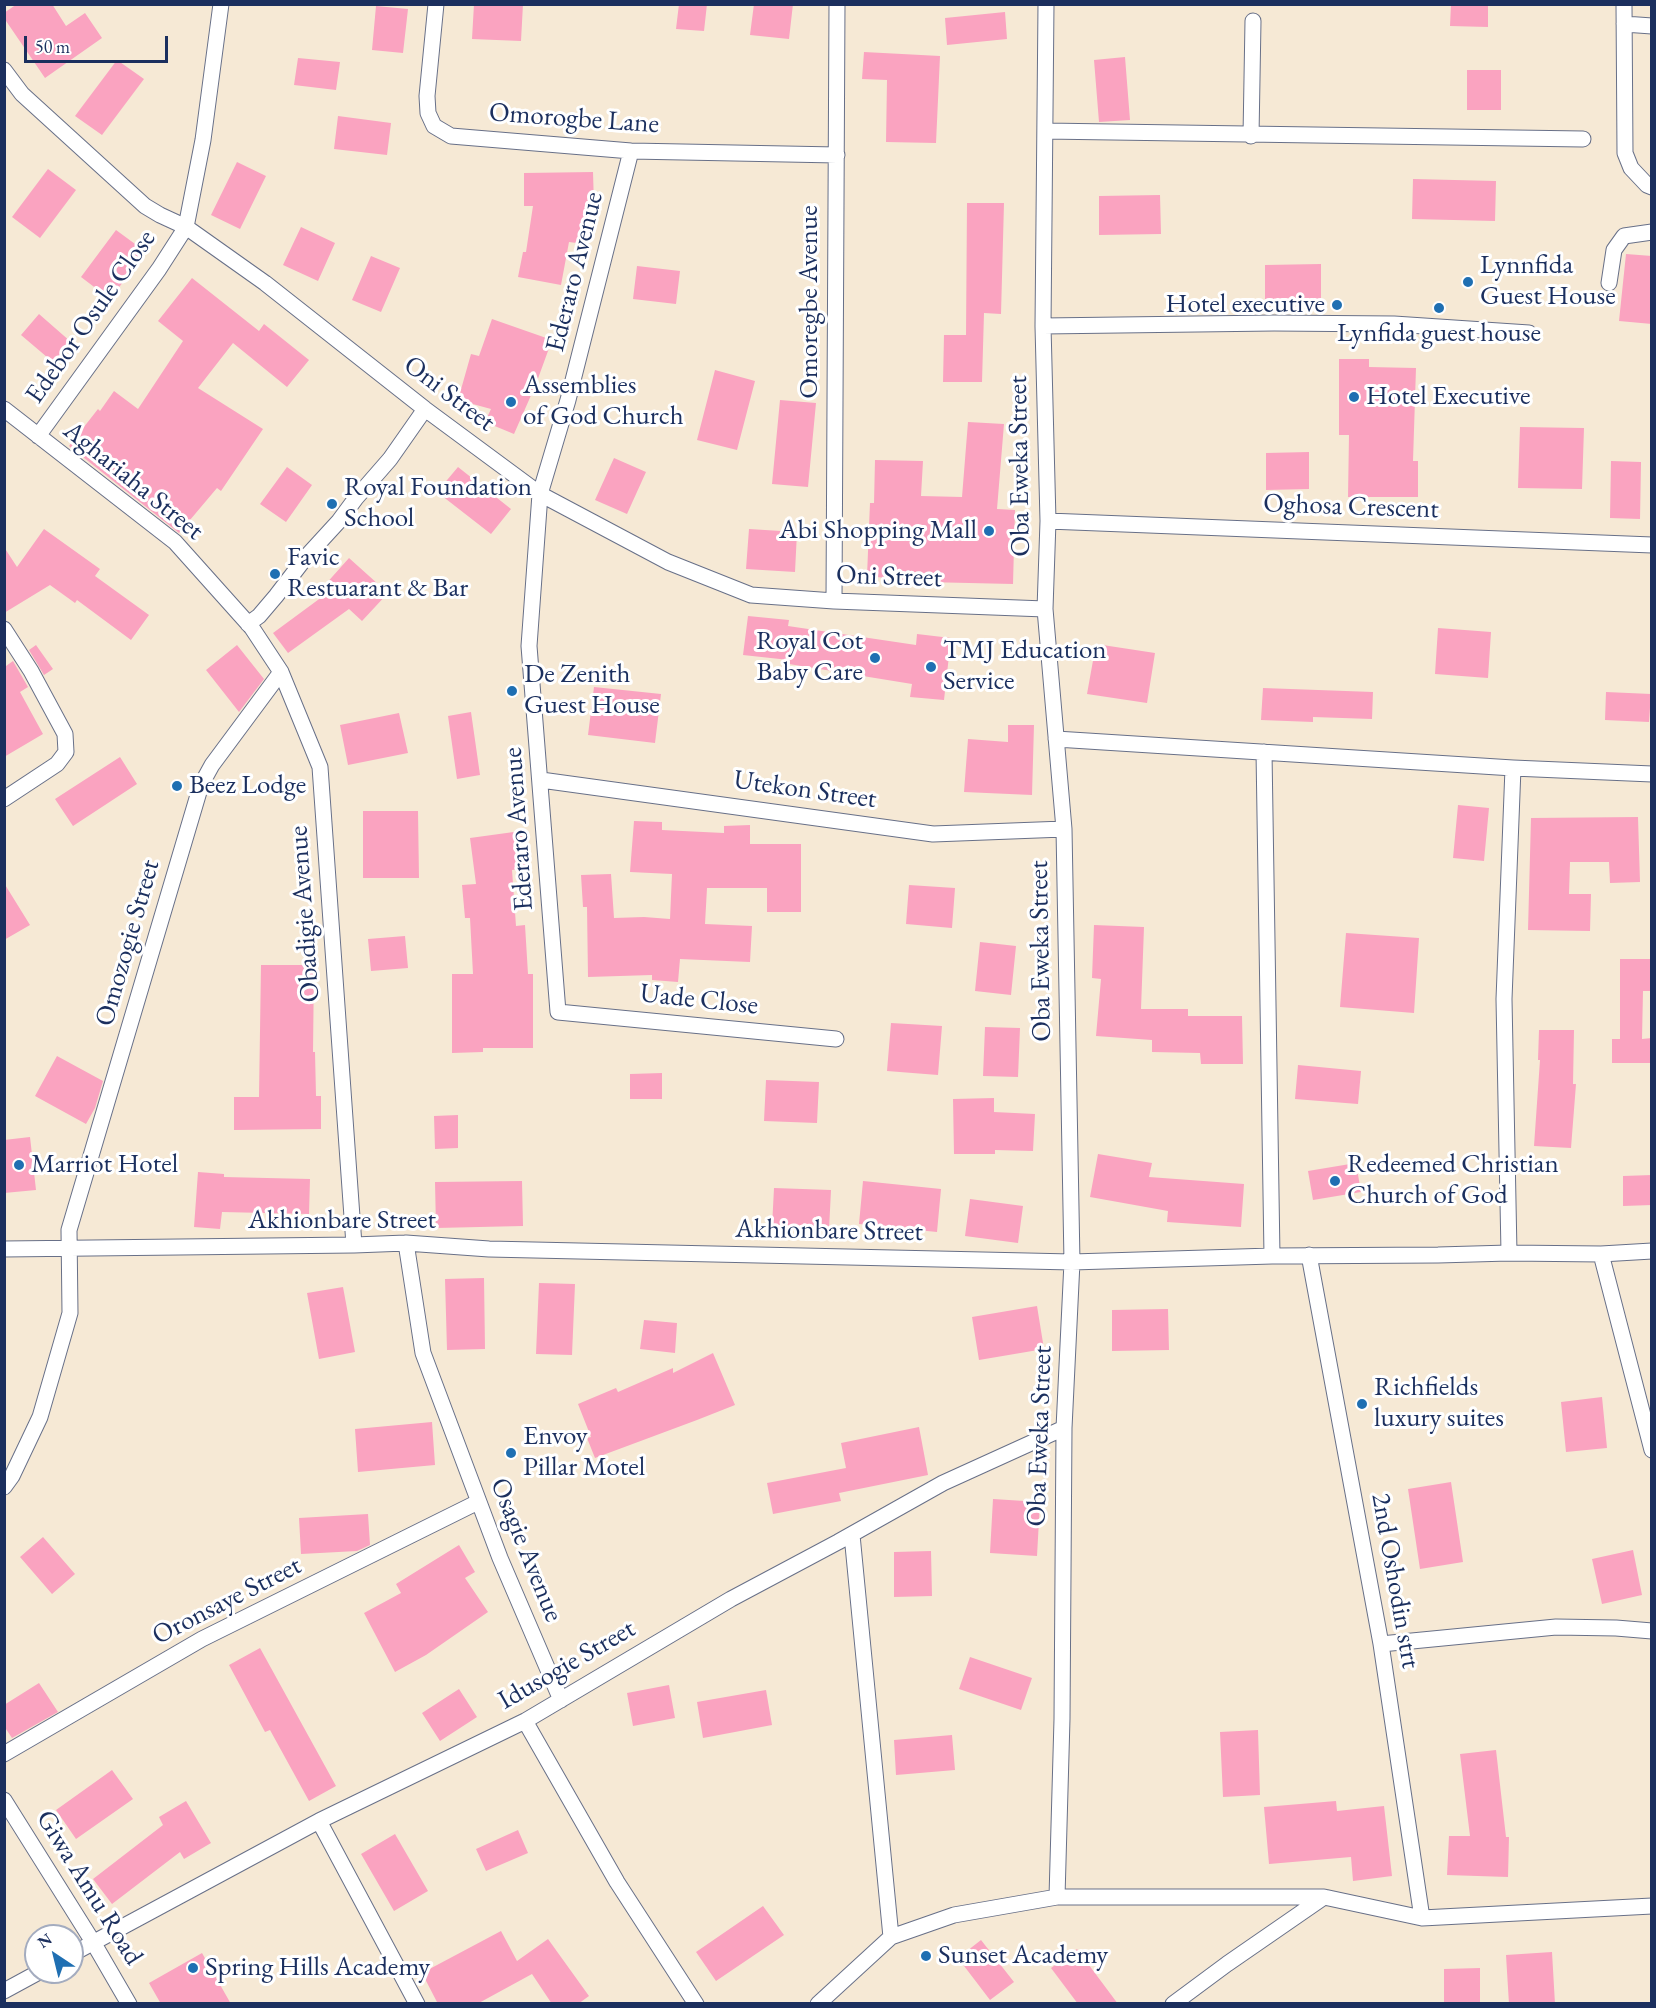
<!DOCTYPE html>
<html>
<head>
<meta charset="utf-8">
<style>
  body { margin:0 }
  #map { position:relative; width:1656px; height:2008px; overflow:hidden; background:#f6e9d5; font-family:"EB Garamond",serif }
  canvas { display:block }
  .frame { position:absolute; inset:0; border:6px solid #1b2f5e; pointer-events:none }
  .north { position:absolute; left:24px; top:1924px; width:60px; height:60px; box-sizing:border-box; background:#fff; border:2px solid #a4acbf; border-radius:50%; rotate:325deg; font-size:16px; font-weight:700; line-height:24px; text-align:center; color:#1b2f5e }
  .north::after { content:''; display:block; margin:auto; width:21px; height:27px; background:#1f6fb2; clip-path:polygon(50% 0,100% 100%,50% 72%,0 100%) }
  .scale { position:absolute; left:24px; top:36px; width:144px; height:27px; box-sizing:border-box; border:3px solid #1b2f5e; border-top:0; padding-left:8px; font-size:18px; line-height:21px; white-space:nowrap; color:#1b2f5e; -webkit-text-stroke:4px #fff; paint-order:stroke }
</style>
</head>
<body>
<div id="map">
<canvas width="1656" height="2008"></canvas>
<div class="frame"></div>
<div class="north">N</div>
<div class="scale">50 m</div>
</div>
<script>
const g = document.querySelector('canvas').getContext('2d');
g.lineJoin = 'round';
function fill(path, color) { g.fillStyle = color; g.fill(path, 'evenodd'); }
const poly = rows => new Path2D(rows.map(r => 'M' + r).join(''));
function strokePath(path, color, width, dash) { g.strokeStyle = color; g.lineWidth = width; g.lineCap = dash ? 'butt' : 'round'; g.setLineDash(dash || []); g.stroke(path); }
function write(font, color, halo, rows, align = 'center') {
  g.font = font + ' "EB Garamond",serif'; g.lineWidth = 6; g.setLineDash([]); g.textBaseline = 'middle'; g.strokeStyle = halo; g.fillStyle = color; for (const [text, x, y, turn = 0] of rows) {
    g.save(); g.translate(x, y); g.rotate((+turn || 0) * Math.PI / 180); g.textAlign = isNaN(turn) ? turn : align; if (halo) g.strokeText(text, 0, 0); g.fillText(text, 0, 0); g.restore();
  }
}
fill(poly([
  [17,4,52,4,66,26,85,13,102,38,45,78,4,18,4,13],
  [474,4,523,4,521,41,472,39],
  [679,4,707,4,704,31,676,29],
  [754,4,793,4,789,39,750,35],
  [1451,4,1488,4,1488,27,1450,26],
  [376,6,408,9,403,53,372,50],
  [1005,12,1007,39,947,45,945,18],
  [864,52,940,56,936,143,886,142,887,80,862,79],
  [1125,57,1130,120,1099,122,1094,60],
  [298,58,340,62,336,90,294,85],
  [117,60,144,79,102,135,75,116],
  [1467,70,1501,70,1501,110,1467,110],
  [338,116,391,123,387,155,334,149],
  [237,162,266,176,240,229,211,215],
  [48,169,76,190,40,238,12,217],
  [593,172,594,205,590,205,584,244,569,242,561,285,518,277,523,252,526,252,533,206,524,206,524,173],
  [1413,179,1496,181,1495,221,1412,219],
  [1160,195,1161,234,1099,235,1099,196],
  [967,203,1004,203,1001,314,984,313,982,382,943,382,944,335,966,335],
  [301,227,335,243,318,281,283,265],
  [116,230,146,252,110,299,81,277],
  [1626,254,1652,256,1652,324,1619,321],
  [371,256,400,268,381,312,352,300],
  [1321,264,1321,300,1265,301,1265,265],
  [637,266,680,271,676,304,633,299],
  [192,278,259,331,264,324,309,360,287,387,233,343,198,388,263,429,221,491,217,488,179,533,69,446,98,409,100,411,114,391,138,409,183,341,158,321],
  [39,314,71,342,54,363,21,335],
  [492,319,552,340,536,384,514,434,485,422,491,409,458,400,471,354,479,356],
  [1339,359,1369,359,1369,367,1416,368,1413,461,1418,461,1418,497,1348,497,1349,435,1339,435],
  [715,370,755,381,737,450,697,440],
  [780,400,816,403,808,487,772,484],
  [968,422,1004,424,997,509,1015,510,1013,584,925,582,867,576,870,503,874,503,875,460,923,461,921,496,962,497],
  [1520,427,1584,428,1582,489,1518,488],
  [1309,452,1309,489,1266,490,1266,453],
  [614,458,646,472,627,514,595,500],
  [1611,461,1641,462,1640,519,1610,518],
  [287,467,312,485,286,522,260,504],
  [458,467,511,509,491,534,437,492],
  [44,529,100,569,95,576,149,615,131,640,77,600,75,603,50,585,4,613,4,547,17,567],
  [749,529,797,532,795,572,746,569],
  [349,558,388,593,362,621,349,609,288,653,273,633,330,591,324,586],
  [748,616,789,620,788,626,916,645,917,634,951,638,944,700,910,697,912,684,789,664,789,660,743,655],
  [1438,628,1491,632,1488,678,1435,674],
  [1096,644,1155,653,1147,703,1087,694],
  [36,645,53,669,44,675,29,650],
  [237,645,264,679,239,712,206,670],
  [13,661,28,687,20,692,43,734,4,757,4,663,6,666],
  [594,687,661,694,655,743,588,735],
  [1263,688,1373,692,1372,719,1313,717,1313,722,1261,720],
  [1606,692,1651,694,1649,722,1605,720],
  [471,712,480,775,457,779,448,716],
  [399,713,408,753,348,765,340,725],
  [1008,725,1034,725,1032,795,964,792,968,739,1008,742],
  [120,757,137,784,73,826,55,799],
  [1458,805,1489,808,1484,861,1453,858],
  [363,811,418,811,419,878,363,878],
  [1638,817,1640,882,1610,883,1609,862,1570,862,1569,894,1591,894,1590,931,1528,930,1531,818],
  [634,821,662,822,662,830,724,833,724,826,750,825,750,844,801,844,801,912,767,912,767,888,707,888,705,924,752,926,750,962,680,959,678,982,652,980,652,975,588,977,587,907,583,907,581,875,611,874,614,918,644,917,670,919,672,874,630,872],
  [521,831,526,868,512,870,516,926,525,925,528,974,533,974,533,1048,483,1048,483,1052,452,1053,452,974,473,974,470,918,465,918,462,885,476,884,470,838],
  [4,883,30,925,4,940],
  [909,885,955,888,952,928,906,924],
  [1094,925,1144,927,1141,1009,1188,1009,1188,1016,1242,1016,1243,1064,1201,1064,1200,1053,1152,1052,1152,1040,1096,1036,1101,979,1092,978],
  [1346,933,1419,938,1414,1013,1340,1007],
  [405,936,408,968,371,971,368,939],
  [980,942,1016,946,1011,995,975,991],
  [1620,959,1652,959,1652,991,1643,991,1642,1039,1652,1038,1652,1063,1612,1063,1612,1039,1620,1039],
  [261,965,314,965,313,1052,315,1052,316,1096,321,1096,321,1129,234,1130,234,1097,259,1097],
  [891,1023,942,1026,938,1075,887,1071],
  [985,1027,1020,1028,1018,1077,983,1076],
  [1539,1030,1574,1030,1573,1084,1576,1084,1571,1148,1534,1146,1540,1060,1538,1060],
  [57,1056,103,1081,95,1108,86,1124,35,1096],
  [1298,1065,1361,1071,1358,1104,1295,1099],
  [662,1073,662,1099,630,1099,630,1074],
  [766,1080,819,1082,817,1123,764,1121],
  [994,1098,994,1112,1035,1114,1033,1151,995,1150,995,1154,954,1154,953,1099],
  [458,1115,458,1148,435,1149,434,1116],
  [30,1137,36,1190,4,1193,4,1140],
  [1098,1154,1152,1163,1149,1177,1244,1184,1241,1227,1167,1222,1168,1211,1090,1197],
  [1356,1163,1361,1192,1313,1200,1308,1171],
  [198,1172,224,1174,224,1177,310,1179,309,1214,222,1212,220,1229,194,1227],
  [1652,1175,1652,1205,1623,1206,1623,1176],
  [522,1181,523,1226,436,1228,435,1182],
  [863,1181,941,1189,937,1232,859,1224],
  [774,1188,831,1190,829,1230,772,1227],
  [970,1199,1023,1206,1018,1243,965,1236],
  [484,1278,485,1349,447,1350,445,1279],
  [539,1283,575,1284,572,1355,536,1354],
  [343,1287,355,1352,319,1359,307,1293],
  [1037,1306,1044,1349,979,1360,972,1317],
  [1168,1309,1169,1350,1112,1351,1112,1310],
  [644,1320,677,1323,675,1353,640,1349],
  [713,1353,735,1405,697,1420,595,1458,587,1438,591,1437,578,1404,616,1388,618,1392,673,1368,673,1373],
  [1602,1397,1607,1448,1566,1452,1561,1402],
  [432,1422,435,1465,358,1472,355,1429],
  [919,1427,928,1475,839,1493,841,1501,773,1514,767,1483,846,1468,841,1443],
  [1451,1482,1463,1562,1420,1569,1408,1489],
  [993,1499,1040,1502,1037,1556,990,1553],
  [368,1514,370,1545,357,1551,301,1554,299,1518],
  [43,1537,75,1574,52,1594,20,1557],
  [459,1545,475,1572,465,1578,488,1612,426,1655,395,1672,364,1613,401,1593,396,1584],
  [1633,1550,1642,1595,1602,1604,1592,1559],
  [931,1551,932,1596,894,1597,894,1552],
  [260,1648,336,1786,309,1801,270,1730,265,1732,229,1665],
  [970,1657,1032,1678,1021,1710,959,1689],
  [39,1683,58,1712,12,1738,4,1726,4,1705],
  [669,1685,675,1718,633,1726,627,1693],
  [459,1689,477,1717,440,1741,422,1713],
  [766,1690,772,1725,703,1738,697,1702],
  [1258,1730,1260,1795,1223,1797,1220,1732],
  [952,1735,955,1770,896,1775,894,1740],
  [1496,1750,1506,1837,1509,1837,1508,1877,1447,1875,1449,1836,1470,1836,1460,1754],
  [112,1770,133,1799,76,1839,56,1810],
  [186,1801,211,1843,184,1859,180,1852,112,1904,93,1879,163,1825,159,1817],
  [1336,1801,1337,1811,1384,1806,1392,1876,1353,1881,1351,1857,1269,1864,1264,1807],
  [518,1830,528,1853,486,1871,476,1849],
  [395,1834,428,1891,394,1911,361,1854],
  [763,1906,784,1935,716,1981,696,1952],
  [501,1931,517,1961,548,1939,589,1996,578,2004,552,2004,532,1974,477,2004,438,2004,422,1973],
  [981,1940,1014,1982,990,2000,958,1958],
  [1077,1949,1118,2004,1078,2004,1051,1968],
  [1552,1952,1555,2004,1509,2004,1506,1955],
  [202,1953,231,2004,161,2004,149,1983],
  [1480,1968,1480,2004,1444,2004,1444,1969]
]), '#faa3c0');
const street = poly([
  [436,4,427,96,428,113,434,126,451,136,631,151,837,155],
  [1046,4,1043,326,1048,521,1045,609,1064,829,1072,1262,1064,1428,1062,1719,1057,1897],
  [1624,4,1625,153,1631,168,1647,185,1652,187],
  [1624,24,1652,26],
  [4,70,22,94,145,206,160,215,186,227,265,283,425,409,540,494,668,562,751,595,834,601,1045,609],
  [1045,131,1583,139],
  [1251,136,1253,21],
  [631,151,568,400,540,494,529,646,558,1012,836,1039],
  [1609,283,1614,250,1624,236,1652,232],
  [1043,326,1274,323,1394,324,1529,333],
  [4,409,175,542,252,628,281,672,320,767,354,1245],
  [38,436,159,269,186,227,203,140,221,4],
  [1048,521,1652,545],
  [834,601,837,4],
  [248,624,259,616,276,596,306,557,339,521,356,498,390,459,425,409],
  [4,629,31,671,65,734,66,752,57,764,4,799],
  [1056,739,1513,768,1652,774],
  [1264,752,1272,1256],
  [541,780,933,834,1064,829],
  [406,1243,423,1353,500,1558,561,1700],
  [4,1249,354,1245,406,1243,489,1249,1072,1262,1272,1256,1438,1255,1509,1253,1601,1254,1652,1251],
  [1509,1253,1504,999,1513,768],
  [1601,1254,1652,1450],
  [1309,1255,1381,1644,1422,1918],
  [4,1487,12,1476,40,1417,70,1313,69,1230,201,785,212,765,281,672],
  [845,1539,852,1535,891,1937],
  [1381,1644,1556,1627,1616,1628,1652,1631],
  [525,1721,617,1882,696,2004],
  [4,1754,202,1639,478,1502],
  [4,1800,93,1942,129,2004],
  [319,1821,417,2004],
  [72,1954,319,1821,525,1721,731,1599,838,1542,943,1483,1064,1428],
  [4,1991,39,1972],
  [818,2004,891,1937,954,1915,1057,1897,1324,1897],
  [1173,2004,1227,1964,1324,1897,1422,1918,1652,1906]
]);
strokePath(street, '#687088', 17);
strokePath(street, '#fff', 15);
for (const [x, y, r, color] of [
  [1468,282,6,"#1f6fb2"],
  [1337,305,6,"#1f6fb2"],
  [1439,308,6,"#1f6fb2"],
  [1354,397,6,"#1f6fb2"],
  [511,402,6,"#1f6fb2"],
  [332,504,6,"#1f6fb2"],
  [989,531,6,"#1f6fb2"],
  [275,574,6,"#1f6fb2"],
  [875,658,6,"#1f6fb2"],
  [931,667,6,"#1f6fb2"],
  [512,691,6,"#1f6fb2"],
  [177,786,6,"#1f6fb2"],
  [19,1165,6,"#1f6fb2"],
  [1335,1181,6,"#1f6fb2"],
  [1362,1404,6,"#1f6fb2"],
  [511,1453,6,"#1f6fb2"],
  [926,1956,6,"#1f6fb2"],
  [193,1968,6,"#1f6fb2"]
]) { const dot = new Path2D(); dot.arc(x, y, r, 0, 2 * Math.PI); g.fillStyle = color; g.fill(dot); strokePath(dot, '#fff', 2); }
write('27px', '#1b2f5e', '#fff', [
  ["Omorogbe Lane",574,119,4],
  ["Ederaro Avenue",575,272,-76],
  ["Omoregbe Avenue",810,302,-90],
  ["Edebor Osule Close",91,317,-55],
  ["Oni Street",449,394,37],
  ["Oba Eweka Street",1020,466,-91],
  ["Aghariaha Street",133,481,39],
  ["Oghosa Crescent",1351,507,2],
  ["Oni Street",889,577,2],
  ["Utekon Street",805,790,8],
  ["Ederaro Avenue",519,829,-94],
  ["Obadigie Avenue",305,914,-94],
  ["Omozogie Street",128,943,-74],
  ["Oba Eweka Street",1041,951,-91],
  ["Uade Close",699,1000,6],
  ["Akhionbare Street",342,1221],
  ["Akhionbare Street",829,1231,1],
  ["Oba Eweka Street",1040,1436,-88],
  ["Osagie Avenue",526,1550,68],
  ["2nd Oshodin strt",1395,1581,80],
  ["Oronsaye Street",227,1601,-27],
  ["Idusogie Street",567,1665,-30],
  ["Giwa Amu Road",89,1888,58]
]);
write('27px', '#1b2f5e', '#fff', [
  ["Lynnfida",1480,266],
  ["Guest House",1480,297],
  ["Hotel executive",1325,305,"right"],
  ["Lynfida guest house",1439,334,"center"],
  ["Assemblies",523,386],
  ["of God Church",523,417],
  ["Hotel Executive",1366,397],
  ["Royal Foundation",344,488],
  ["School",344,519],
  ["Abi Shopping Mall",977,531,"right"],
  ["Favic",287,558],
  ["Restuarant & Bar",287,589],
  ["Royal Cot",863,642,"right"],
  ["Baby Care",863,673,"right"],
  ["TMJ Education",943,651],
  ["Service",943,682],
  ["De Zenith",524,675],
  ["Guest House",524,706],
  ["Beez Lodge",189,786],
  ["Marriot Hotel",31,1165],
  ["Redeemed Christian",1347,1165],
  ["Church of God",1347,1196],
  ["Richfields",1374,1388],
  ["luxury suites",1374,1419],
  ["Envoy",523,1437],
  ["Pillar Motel",523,1468],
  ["Sunset Academy",938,1956],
  ["Spring Hills Academy",205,1968]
], 'left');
</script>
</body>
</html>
